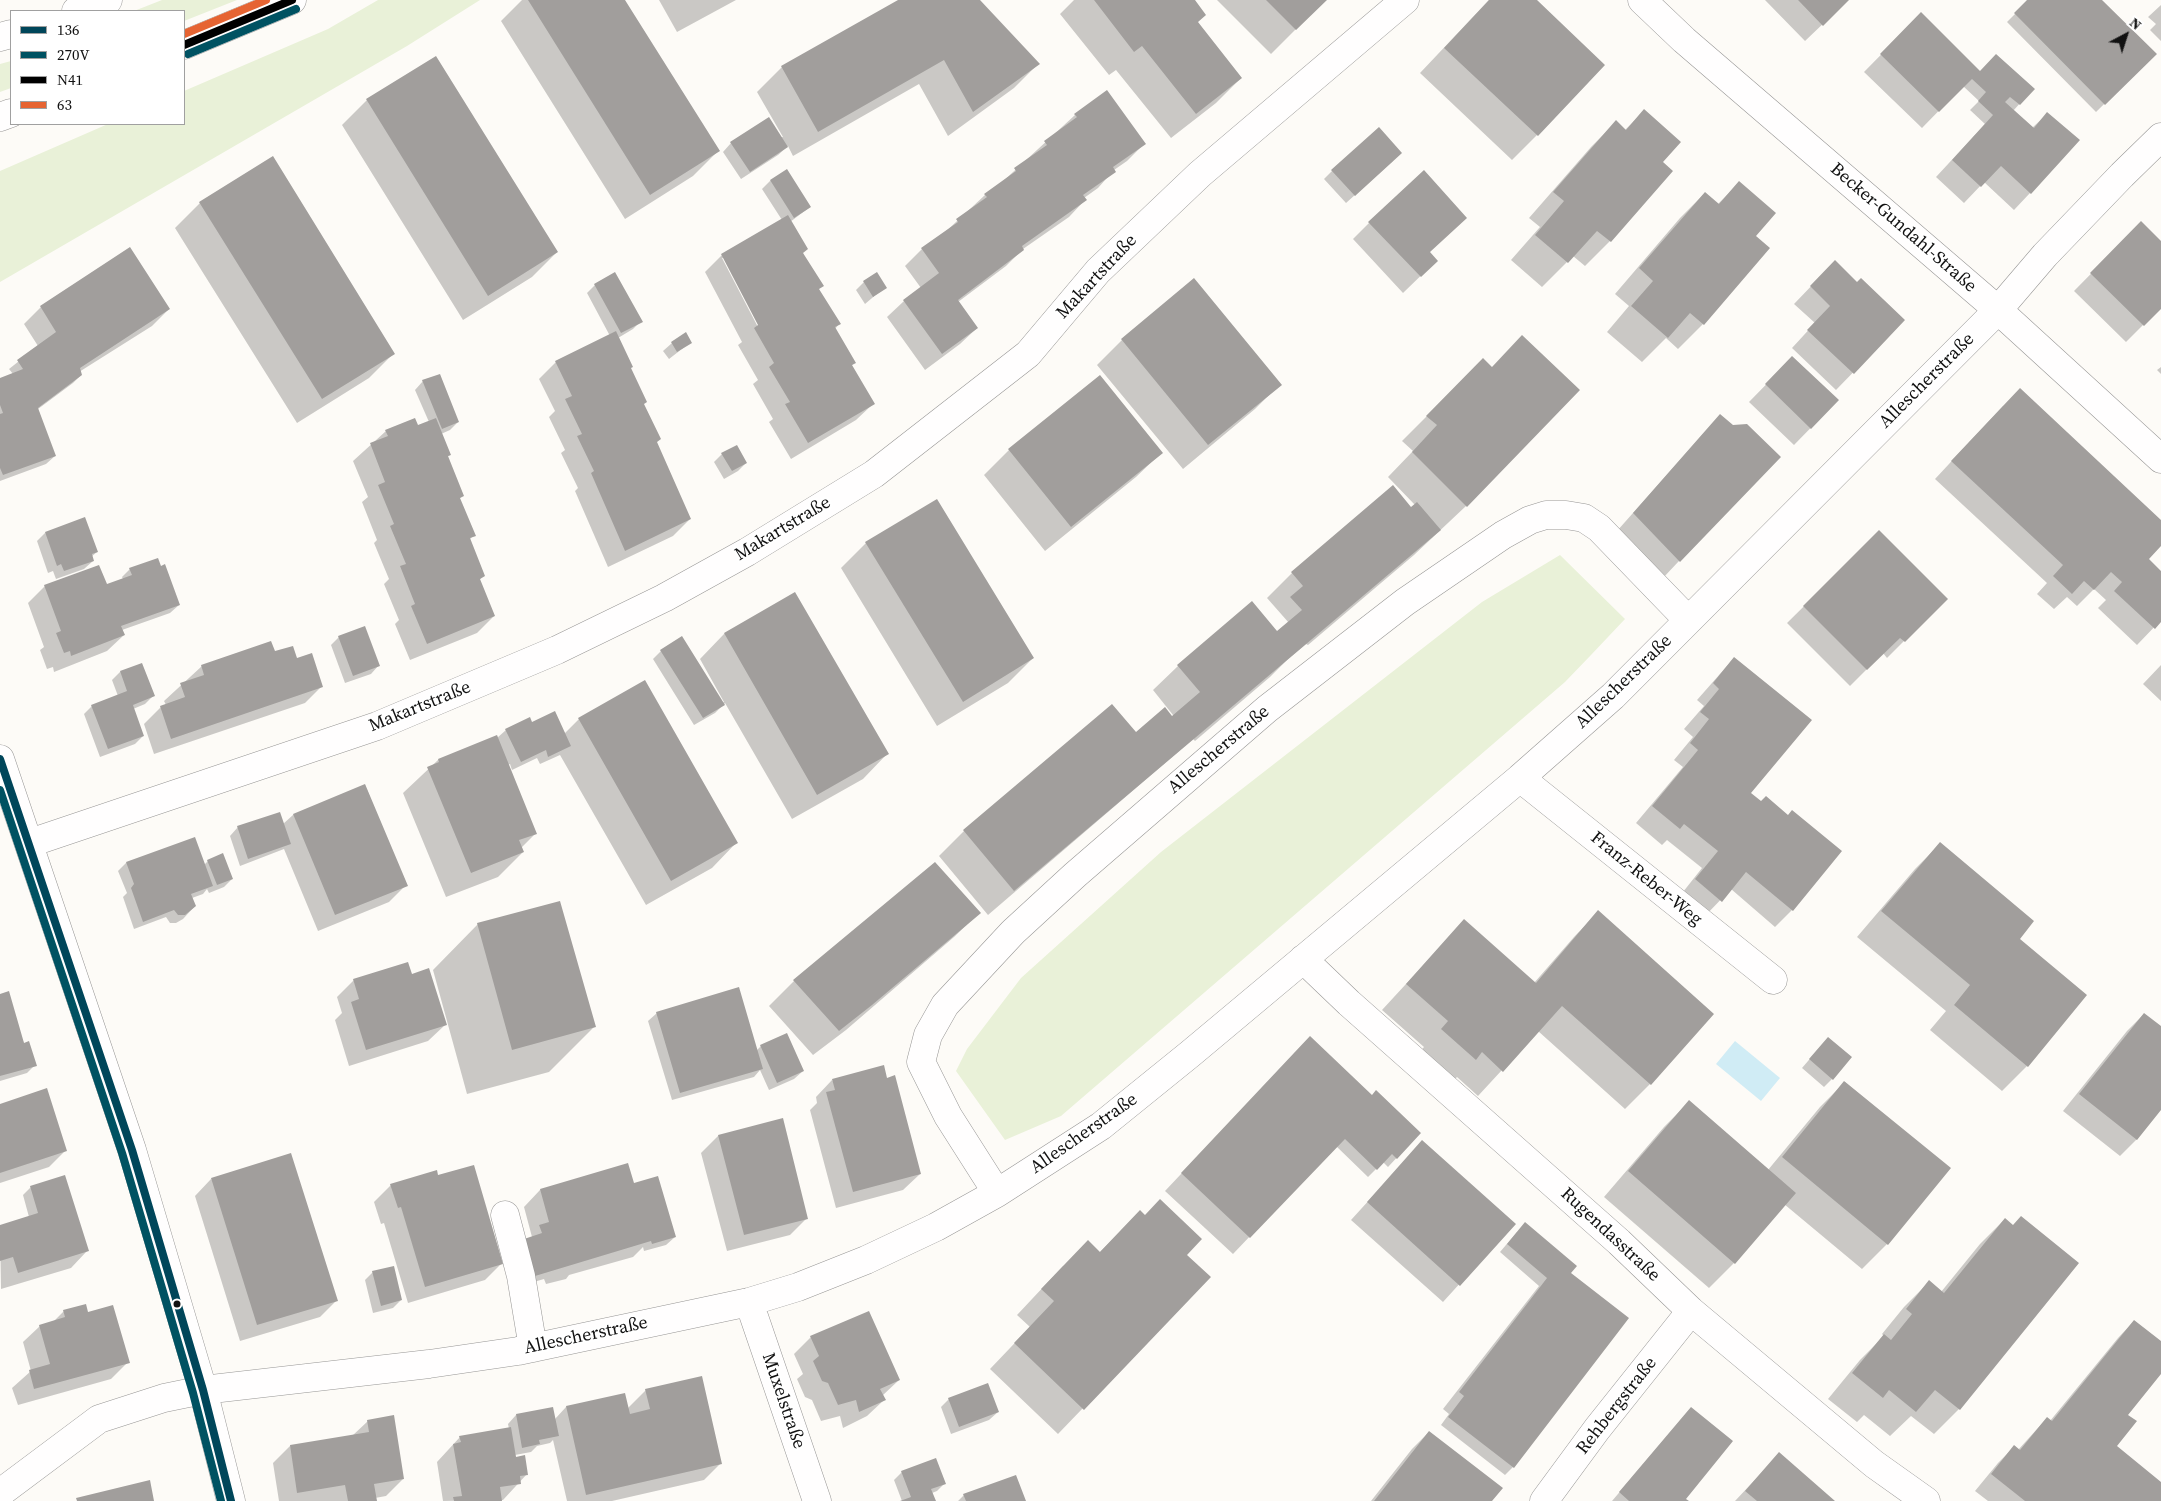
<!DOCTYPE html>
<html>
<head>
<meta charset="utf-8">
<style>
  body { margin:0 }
  #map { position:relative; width:2161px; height:1501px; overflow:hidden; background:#fdfbf7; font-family:"Source Serif 4",serif }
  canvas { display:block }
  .legend { position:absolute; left:10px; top:10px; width:175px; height:115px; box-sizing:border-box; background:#fff; border:1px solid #a0a0a0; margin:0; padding:6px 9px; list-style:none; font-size:15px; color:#111 }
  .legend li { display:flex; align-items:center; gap:10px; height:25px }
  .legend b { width:25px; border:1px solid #a0a0a0 }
  .north { position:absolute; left:2101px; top:10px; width:50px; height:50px; -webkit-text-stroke:4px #fff; paint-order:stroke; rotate:40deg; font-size:14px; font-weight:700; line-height:20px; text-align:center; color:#111 }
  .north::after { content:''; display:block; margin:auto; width:18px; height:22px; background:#111; clip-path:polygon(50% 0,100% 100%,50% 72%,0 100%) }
</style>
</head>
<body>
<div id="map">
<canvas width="2161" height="1501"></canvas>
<ul class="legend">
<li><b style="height:6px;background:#00465a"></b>136</li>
<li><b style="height:6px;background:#005262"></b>270V</li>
<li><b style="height:6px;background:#000"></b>N41</li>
<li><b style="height:6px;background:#e66432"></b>63</li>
</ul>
<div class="north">N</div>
</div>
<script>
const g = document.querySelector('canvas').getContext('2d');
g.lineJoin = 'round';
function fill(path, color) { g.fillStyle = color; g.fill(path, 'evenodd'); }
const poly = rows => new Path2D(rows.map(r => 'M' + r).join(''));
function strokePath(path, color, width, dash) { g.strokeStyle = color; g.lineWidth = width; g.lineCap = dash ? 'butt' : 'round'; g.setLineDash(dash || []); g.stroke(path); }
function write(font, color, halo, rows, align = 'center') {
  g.font = font + ' "Source Serif 4",serif'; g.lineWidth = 5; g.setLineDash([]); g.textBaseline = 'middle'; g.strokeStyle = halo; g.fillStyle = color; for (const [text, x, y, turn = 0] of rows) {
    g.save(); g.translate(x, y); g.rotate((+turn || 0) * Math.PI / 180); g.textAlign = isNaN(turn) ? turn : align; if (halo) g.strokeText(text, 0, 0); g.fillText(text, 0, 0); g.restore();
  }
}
fill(poly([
  [162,0,237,0,184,21,184,11,134,11],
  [378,0,480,0,407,46,0,282,0,171,108,124,184,124,184,91,328,29],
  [11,61,11,88,0,92,0,64],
  [1560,555,1625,619,1591,655,1565,682,1061,1116,1005,1140,956,1071,967,1049,1021,978,1161,852,1482,602]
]), '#e9f1d8');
fill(poly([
  [1735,1041,1780,1078,1761,1101,1716,1064]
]), '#d0ecf5');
fill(poly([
  [522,0,624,0,718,151,693,176,625,219,501,21],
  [659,0,736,0,677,32],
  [900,0,978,0,1038,64,1014,88,948,136,919,84,793,156,788,146,778,155,741,179,723,152,731,143,783,137,757,92,782,67],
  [1074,0,1193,0,1197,23,1241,78,1216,103,1171,138,1116,70,1109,75,1060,14],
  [1217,0,1325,0,1271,54],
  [1489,0,1535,0,1537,135,1512,160,1420,73],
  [1765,0,1848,0,1805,41],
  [2029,0,2101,0,2155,54,2096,112,2007,22],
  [2161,5,2161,41,2150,30,2156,24,2148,17],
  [1921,14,1980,72,2033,89,2013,111,2032,128,2047,114,2030,193,2014,210,1984,182,1964,203,1936,177,1985,124,1970,110,1979,101,1963,86,1922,128,1864,72],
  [436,58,557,252,532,277,463,320,342,125,367,100],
  [1644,111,1662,162,1672,171,1610,241,1585,266,1573,256,1542,287,1511,260,1540,227,1529,218,1591,147,1616,122,1625,130],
  [1075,115,1144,144,1127,161,1114,170,1098,188,1084,198,1085,200,1069,217,1023,249,1006,266,958,302,977,328,960,344,925,370,887,317,904,301,921,288,905,266,922,249,942,235,985,195,1000,184],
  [1393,161,1346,203,1324,179,1332,171],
  [787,171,810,207,790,222,818,289,839,324,835,329,854,363,851,366,873,404,856,420,791,459,769,422,773,419,753,384,758,380,738,345,742,342,705,272,722,255,782,220,762,189,770,181],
  [722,258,724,258,762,330,760,331],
  [1739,183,1755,236,1703,324,1678,349,1666,338,1642,362,1607,332,1629,306,1615,294,1680,218,1705,193,1718,204],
  [200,203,394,353,369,378,297,423,175,228],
  [1369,223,1429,253,1436,261,1403,293,1353,239],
  [2141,223,2161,242,2161,307,2126,342,2074,291],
  [130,249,169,309,152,326,79,372,81,375,73,383,38,409,55,456,46,464,0,481,0,379,13,374,9,369,38,346,24,324,41,307],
  [1818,279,1857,283,1904,320,1836,390,1792,348,1815,323,1794,304],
  [864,282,885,287,865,304,856,290],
  [595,285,641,321,633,329,618,338,656,443,690,519,673,536,608,567,575,491,578,488,561,453,565,450,549,417,555,411,539,379,556,362,610,336,587,293],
  [1122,340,1280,384,1255,409,1183,469,1097,365],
  [691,342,669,359,663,351,672,343],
  [1792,358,1837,401,1794,445,1749,402],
  [1483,360,1491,368,1578,390,1466,506,1414,555,1308,645,1306,644,1287,660,1270,677,1195,741,1193,739,988,915,939,856,964,831,1112,706,1136,734,1176,722,1177,720,1153,690,1178,666,1278,633,1289,623,1267,598,1292,573,1415,505,1388,477,1413,451,1402,441],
  [2161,367,2161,374,2157,370],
  [1099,377,1161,453,1136,477,1045,551,984,475,1009,450],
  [423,381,458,422,450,430,441,434,450,455,447,457,463,495,459,499,474,535,469,540,483,576,479,580,494,616,477,633,410,660,395,624,399,620,384,584,389,579,374,543,377,540,362,502,368,497,353,461,386,431,417,427,429,422,415,390],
  [2003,406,2161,521,2161,544,2147,559,2161,572,2161,620,2137,645,2098,608,2106,600,2094,589,2077,606,2067,597,2054,609,2037,594,2047,583,1935,479],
  [1704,433,1679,561,1663,578,1617,531],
  [722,454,746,463,738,471,724,479,714,462],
  [1879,532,1946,599,1887,658,1883,653,1850,686,1787,623],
  [45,533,97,552,91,557,93,561,84,569,56,579,53,571,48,573,37,541],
  [866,543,1033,658,1008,683,937,726,841,568],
  [130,569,179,605,170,613,122,630,124,635,107,651,54,672,53,667,47,669,40,650,44,647,28,603,45,586,106,587,123,579,122,577],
  [795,594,887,754,863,779,792,819,725,703,715,713,694,725,653,659,661,651,722,703,724,702,700,659,724,634],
  [339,637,379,665,371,674,345,683,331,645],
  [274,653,296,660,322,686,305,703,154,754,144,724,161,707,166,705,164,701,202,666],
  [1734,658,1750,793,1761,803,1788,816,1840,852,1792,910,1775,927,1731,889,1704,917,1679,897,1702,868,1667,840,1662,845,1636,823,1683,767,1674,760,1693,737,1684,729,1704,706,1697,700],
  [141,664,153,696,145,704,133,709,143,736,135,744,100,757,84,714,92,706,118,696,112,680,120,672],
  [2161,665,2161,701,2143,684],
  [579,719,736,843,712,868,646,905,560,755,540,764,537,758,512,770,510,764,508,765,536,833,521,848,523,852,498,877,446,897,403,793,438,760,497,738,506,730,532,724,564,734],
  [365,785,406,885,389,902,318,931,284,849,240,866,230,836,238,827,283,824,293,815],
  [1940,844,2018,939,2027,1066,2002,1091,1930,1030,1946,1011,1857,937,1915,869],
  [208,861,232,879,224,887,209,893,207,889,203,894,192,898,195,906,183,919,176,923,170,923,166,917,134,929,123,897,127,893,118,871,126,863,204,865],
  [935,864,979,913,954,937,846,1030,813,1055,769,1006,794,981],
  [1598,912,1650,1084,1625,1109,1538,1031,1478,1096,1457,1077,1450,1084,1417,1055,1424,1047,1382,1010,1464,921,1534,983,1574,937],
  [478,924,594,1027,549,1072,467,1094,433,970],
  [411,975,445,1025,428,1041,349,1066,335,1020,342,1013,337,997,354,980],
  [0,995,35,1065,27,1073,0,1081],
  [657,1013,756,1051,761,1046,803,1071,794,1079,769,1090,760,1070,754,1077,672,1100,648,1021],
  [2144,1014,2161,1028,2161,1108,2137,1139,2120,1156,2063,1111,2127,1031],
  [1820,1047,1832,1079,1824,1087,1802,1068],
  [1293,1055,1372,1097,1420,1133,1388,1167,1383,1162,1368,1177,1336,1146,1233,1254,1165,1191],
  [832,1080,920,1174,903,1190,836,1208,810,1110,817,1103,816,1097],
  [1845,1082,1949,1168,1887,1244,1862,1269,1784,1204,1734,1263,1709,1288,1604,1197,1664,1127,1689,1102,1768,1170,1820,1107],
  [0,1105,66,1150,49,1167,0,1183],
  [782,1120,807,1218,790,1235,727,1251,701,1153,718,1136],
  [1422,1142,1514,1224,1443,1302,1351,1220],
  [627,1165,633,1185,675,1237,666,1245,644,1251,643,1247,633,1257,569,1275,566,1279,546,1284,544,1279,527,1284,532,1237,524,1207,540,1190],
  [438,1176,502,1263,485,1280,408,1303,384,1223,381,1224,374,1202,391,1185],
  [211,1179,337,1300,320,1317,240,1341,195,1196],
  [31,1187,87,1251,71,1268,1,1289,0,1226,29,1217,23,1195],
  [1140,1211,1209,1277,1058,1434,990,1369,1030,1327,1017,1315,1063,1266,1099,1253],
  [2005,1219,2013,1226,2078,1263,1959,1409,1934,1434,1911,1416,1890,1436,1864,1415,1857,1422,1828,1399,1860,1360,1884,1336,1882,1334,1904,1307,1929,1282,1941,1292,1980,1244],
  [1517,1232,1570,1273,1513,1467,1505,1475,1441,1425,1449,1414,1443,1409,1539,1286,1500,1252],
  [373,1272,401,1300,393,1308,373,1313,365,1280],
  [64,1311,87,1313,128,1362,111,1379,18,1405,12,1388,31,1371,23,1342,40,1326,53,1322],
  [2134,1321,2161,1343,2161,1372,2127,1415,2115,1446,2161,1484,2161,1501,1988,1501,1975,1491,1998,1463,2015,1446,2018,1450,2047,1418,2050,1421,2118,1338],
  [811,1337,899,1380,882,1396,884,1400,867,1416,843,1428,840,1416,821,1421,812,1400,805,1397,797,1379,803,1374,794,1354],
  [646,1390,721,1463,704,1480,612,1501,567,1501,553,1440,550,1443,537,1446,531,1452,515,1455,527,1474,503,1500,443,1501,437,1462,460,1437,509,1429,508,1424,516,1415,555,1419,566,1407,627,1409],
  [949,1399,998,1412,989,1420,951,1434,941,1407],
  [1691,1408,1684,1499,1687,1501,1612,1501],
  [368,1421,403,1479,386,1496,375,1498,376,1501,279,1501,273,1463,290,1446,352,1436],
  [1429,1432,1491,1501,1371,1501,1412,1449],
  [1779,1454,1833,1501,1735,1501],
  [902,1472,945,1483,937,1491,932,1493,935,1501,902,1501,894,1480],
  [964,1495,1024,1501,958,1501]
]), '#0003');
fill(poly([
  [528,0,625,0,720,151,650,195],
  [898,0,980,0,1040,64,973,112,944,60,818,132,781,66],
  [1094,0,1195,0,1206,15,1198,22,1242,78,1196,114,1142,46,1134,52],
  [1266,0,1327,0,1296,30],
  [1489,0,1537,0,1605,65,1538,136,1444,48],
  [1798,0,1849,0,1823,26],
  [2027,0,2102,0,2157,54,2105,105,2014,13],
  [1921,12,1980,71,1996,54,2035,89,2020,105,2010,97,2005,102,2034,128,2047,112,2080,140,2031,194,2001,166,1981,187,1952,160,1993,115,1978,101,1986,92,1972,79,1939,112,1880,54],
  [436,56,558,252,488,296,366,99],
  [1107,90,1146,144,1113,167,1116,172,1083,195,1087,200,1022,246,1024,250,958,300,978,328,942,354,903,300,939,273,921,248,958,222,956,219,987,197,984,194,1016,171,1014,168,1047,145,1044,141,1077,117,1074,114],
  [1644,109,1681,142,1663,162,1673,171,1611,242,1597,231,1568,263,1535,235,1564,201,1553,192,1616,120,1626,130],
  [769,117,788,147,750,172,730,142],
  [1379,127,1402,153,1355,196,1331,170],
  [273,156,395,354,322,399,199,202],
  [787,169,811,207,794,218,770,180],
  [1424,170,1467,218,1430,252,1438,261,1421,277,1368,222],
  [1739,181,1776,213,1756,236,1770,248,1704,325,1690,313,1668,338,1631,306,1653,281,1639,268,1705,192,1719,204],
  [788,215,808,249,803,253,824,286,819,289,841,324,835,327,856,363,852,365,875,404,808,443,785,404,790,402,769,367,774,363,754,328,758,325,721,254],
  [2141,221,2161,241,2161,309,2144,326,2090,273],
  [130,247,170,309,80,368,82,375,38,408,56,456,3,475,0,468,0,414,3,413,0,405,0,378,23,369,17,360,56,332,40,306],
  [1835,260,1857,282,1861,278,1905,320,1854,374,1807,330,1830,306,1810,286],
  [615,272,643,322,621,333,594,284],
  [877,272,887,288,873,297,863,281],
  [1194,278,1282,385,1208,445,1121,339],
  [616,331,633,367,631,368,647,402,644,404,661,439,657,442,691,519,625,551,591,473,594,471,577,436,582,434,565,399,572,396,555,361],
  [686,332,692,343,677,352,671,342],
  [1522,335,1580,390,1467,507,1412,452,1437,425,1426,416,1483,358,1492,367],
  [1792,356,1839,400,1811,429,1765,384],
  [440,374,459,422,442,429,422,380],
  [1100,375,1163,453,1071,527,1008,449],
  [2020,388,2161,520,2161,546,2149,559,2161,571,2161,622,2155,629,2114,591,2122,582,2111,572,2094,590,2084,581,2072,594,2053,576,2063,565,1951,461],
  [1720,414,1733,425,1747,424,1781,457,1680,562,1633,513],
  [415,418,418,425,436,418,451,455,448,456,464,496,460,498,476,536,470,538,485,576,480,579,495,616,427,644,411,606,415,604,400,566,406,564,390,526,394,524,378,485,385,482,370,443,388,436,385,430],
  [737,445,747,463,732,471,721,453],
  [1393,485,1411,507,1417,502,1441,530,1014,891,963,830,1112,704,1136,732,1165,707,1172,716,1200,692,1177,665,1252,601,1277,631,1302,610,1290,597,1303,586,1291,572],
  [937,499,1034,658,963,702,865,542],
  [85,517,98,552,92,554,94,561,64,571,61,564,57,566,45,532],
  [1879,530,1948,599,1905,642,1900,638,1867,670,1803,606],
  [158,558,161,566,165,564,180,605,121,626,125,635,71,656,70,651,64,653,56,633,61,631,44,585,99,565,107,584,132,575,129,568],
  [795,592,889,754,817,795,724,633],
  [365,626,380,666,353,676,338,636],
  [682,636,725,705,703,718,660,650],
  [271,641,275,651,293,646,297,658,312,653,323,687,171,739,160,706,185,697,180,683,204,675,201,665],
  [1734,657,1812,720,1751,793,1761,801,1766,796,1788,815,1792,810,1842,851,1793,911,1746,872,1722,902,1695,879,1718,851,1684,824,1680,829,1652,806,1698,750,1690,743,1709,719,1700,712,1719,689,1713,683],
  [142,663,155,696,133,705,144,736,108,749,91,705,127,691,120,671],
  [645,680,738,843,671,881,578,718],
  [555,711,571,746,548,757,546,750,521,762,505,729,530,717,532,722],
  [497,735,537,834,519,840,524,852,471,873,427,767,439,762,438,759],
  [365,784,408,886,335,915,293,814],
  [280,812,291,844,248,859,237,826],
  [195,837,213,886,191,894,196,906,185,915,178,915,174,910,143,922,131,888,134,884,126,862],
  [1940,842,2034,921,2020,939,2087,995,2028,1067,1954,1005,1970,985,1881,911],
  [223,853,233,879,217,885,207,860],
  [935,862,981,913,872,1005,839,1031,793,980],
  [560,901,596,1027,512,1050,477,923],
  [1598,910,1714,1014,1651,1085,1562,1006,1503,1072,1482,1052,1476,1060,1441,1029,1448,1021,1406,984,1464,919,1536,983],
  [408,962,412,974,429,968,447,1025,366,1050,351,1002,359,999,353,979],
  [739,987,763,1069,680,1093,656,1012],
  [9,991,24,1043,29,1041,37,1066,0,1076,0,994],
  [2144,1013,2161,1026,2161,1110,2137,1140,2079,1094],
  [787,1033,804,1071,777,1083,760,1045],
  [1310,1036,1372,1095,1376,1090,1421,1133,1397,1159,1392,1154,1377,1170,1345,1139,1250,1238,1181,1173],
  [1828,1037,1852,1057,1833,1080,1809,1059],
  [884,1065,887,1078,895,1075,921,1174,853,1192,826,1092,835,1090,832,1079],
  [1844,1081,1951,1168,1888,1245,1782,1157],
  [47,1088,67,1151,0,1173,0,1104],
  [1689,1100,1796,1193,1735,1264,1628,1171],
  [783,1118,808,1219,744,1235,718,1135],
  [1422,1140,1516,1224,1460,1286,1367,1202],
  [291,1153,338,1301,257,1325,211,1178],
  [628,1163,634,1183,658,1176,676,1237,652,1244,651,1241,535,1276,524,1239,542,1233,539,1225,549,1222,540,1189],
  [474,1165,503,1264,425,1287,401,1207,398,1208,390,1184,437,1170,438,1175],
  [65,1175,89,1251,18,1273,13,1257,0,1261,0,1225,38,1213,30,1186],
  [1160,1199,1202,1239,1187,1255,1211,1277,1084,1410,1014,1343,1054,1301,1041,1289,1088,1240,1100,1252,1140,1210,1145,1215],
  [2021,1216,2079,1263,1960,1410,1935,1390,1916,1412,1889,1390,1883,1398,1852,1373,1884,1334,1891,1340,1912,1314,1906,1309,1929,1280,1944,1293,2005,1218,2013,1225],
  [1525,1222,1577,1266,1571,1273,1629,1318,1514,1468,1448,1417,1464,1396,1459,1392,1547,1278,1507,1244],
  [394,1266,402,1300,381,1306,372,1271],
  [86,1304,88,1312,113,1305,130,1363,34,1389,29,1370,50,1364,39,1325,65,1317,63,1310],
  [869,1311,900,1380,880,1389,886,1400,859,1412,856,1400,838,1405,828,1383,822,1381,813,1361,819,1356,810,1336],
  [2134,1320,2161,1341,2161,1374,2128,1415,2137,1421,2117,1446,2161,1482,2161,1501,2025,1501,1991,1474,2014,1445,2020,1450,2047,1417,2052,1421],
  [702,1376,722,1464,586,1495,566,1406,625,1393,630,1414,650,1409,645,1389],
  [988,1383,999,1412,959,1427,948,1398],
  [553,1407,559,1436,539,1440,540,1444,522,1448,516,1414],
  [1691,1407,1733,1441,1686,1499,1689,1501,1629,1501,1619,1492],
  [394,1415,404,1479,374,1484,377,1501,348,1501,345,1485,297,1493,290,1445,369,1432,367,1420],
  [511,1427,516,1457,525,1455,528,1475,520,1476,521,1484,500,1487,502,1501,454,1501,453,1497,462,1496,453,1444,461,1442,459,1436],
  [1429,1431,1503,1488,1492,1501,1374,1501],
  [1779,1452,1835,1501,1757,1501,1745,1491],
  [936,1458,946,1484,931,1489,936,1501,900,1501,911,1497,901,1471],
  [1016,1475,1026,1501,966,1501,963,1494],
  [150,1480,154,1501,77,1501,76,1498]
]), '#a19e9c');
const minor = poly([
  [1642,0,1684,40,1998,310,2161,459],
  [76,11,108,0],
  [0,37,11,34],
  [184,45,292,0],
  [0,117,11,113],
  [0,759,132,1150,203,1390,231,1501],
  [1520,778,1773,980],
  [30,843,377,726,557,650,664,598,747,552,874,474,1028,354,1098,271,1200,174,1405,0],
  [1303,959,1349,1003,1619,1242,1691,1311,1874,1464,1926,1501],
  [997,1193,948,1116,921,1062,928,1035,945,1005,1013,932,1075,875,1267,709,1405,602,1503,535,1530,520,1546,515,1566,515,1584,518,1599,528,1688,620],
  [505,1215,521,1276,533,1348],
  [749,1302,817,1501],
  [0,1493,99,1419,164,1398,203,1390,429,1364,518,1351,749,1302,798,1287,866,1260,936,1227,997,1193,1101,1126,1190,1054,1520,778,1613,696,1998,310,2045,255,2122,175,2161,137],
  [1544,1501,1597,1429,1691,1311]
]);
strokePath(minor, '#979695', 29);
strokePath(minor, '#fffefe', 28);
strokePath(poly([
  [0,759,132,1150,203,1390,231,1501]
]), '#00465a', 8);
strokePath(poly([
  [188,54,296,9],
  [0,790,122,1153,193,1393,221,1501]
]), '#005262', 8);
strokePath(poly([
  [184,45,292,0]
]), '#000', 8);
strokePath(poly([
  [184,34,266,0]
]), '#e66432', 8);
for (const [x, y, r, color] of [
  [177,1304,4.5,"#111"]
]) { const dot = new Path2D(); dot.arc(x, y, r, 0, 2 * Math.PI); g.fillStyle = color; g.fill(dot); strokePath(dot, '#fff', 2); }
write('18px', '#111', '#fff', [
  ["Becker-Gundahl-Straße",1903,228,41],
  ["Makartstraße",1097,277,-47],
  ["Allescherstraße",1927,381,-45],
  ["Makartstraße",783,529,-31],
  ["Allescherstraße",1624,682,-44],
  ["Makartstraße",420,707,-22],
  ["Allescherstraße",1219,750,-40],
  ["Franz-Reber-Weg",1646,879,39],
  ["Allescherstraße",1084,1134,-35],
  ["Rugendasstraße",1610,1235,43],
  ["Allescherstraße",586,1336,-12],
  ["Muxelstraße",783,1401,71],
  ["Rehbergstraße",1617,1406,-52]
]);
</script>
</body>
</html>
